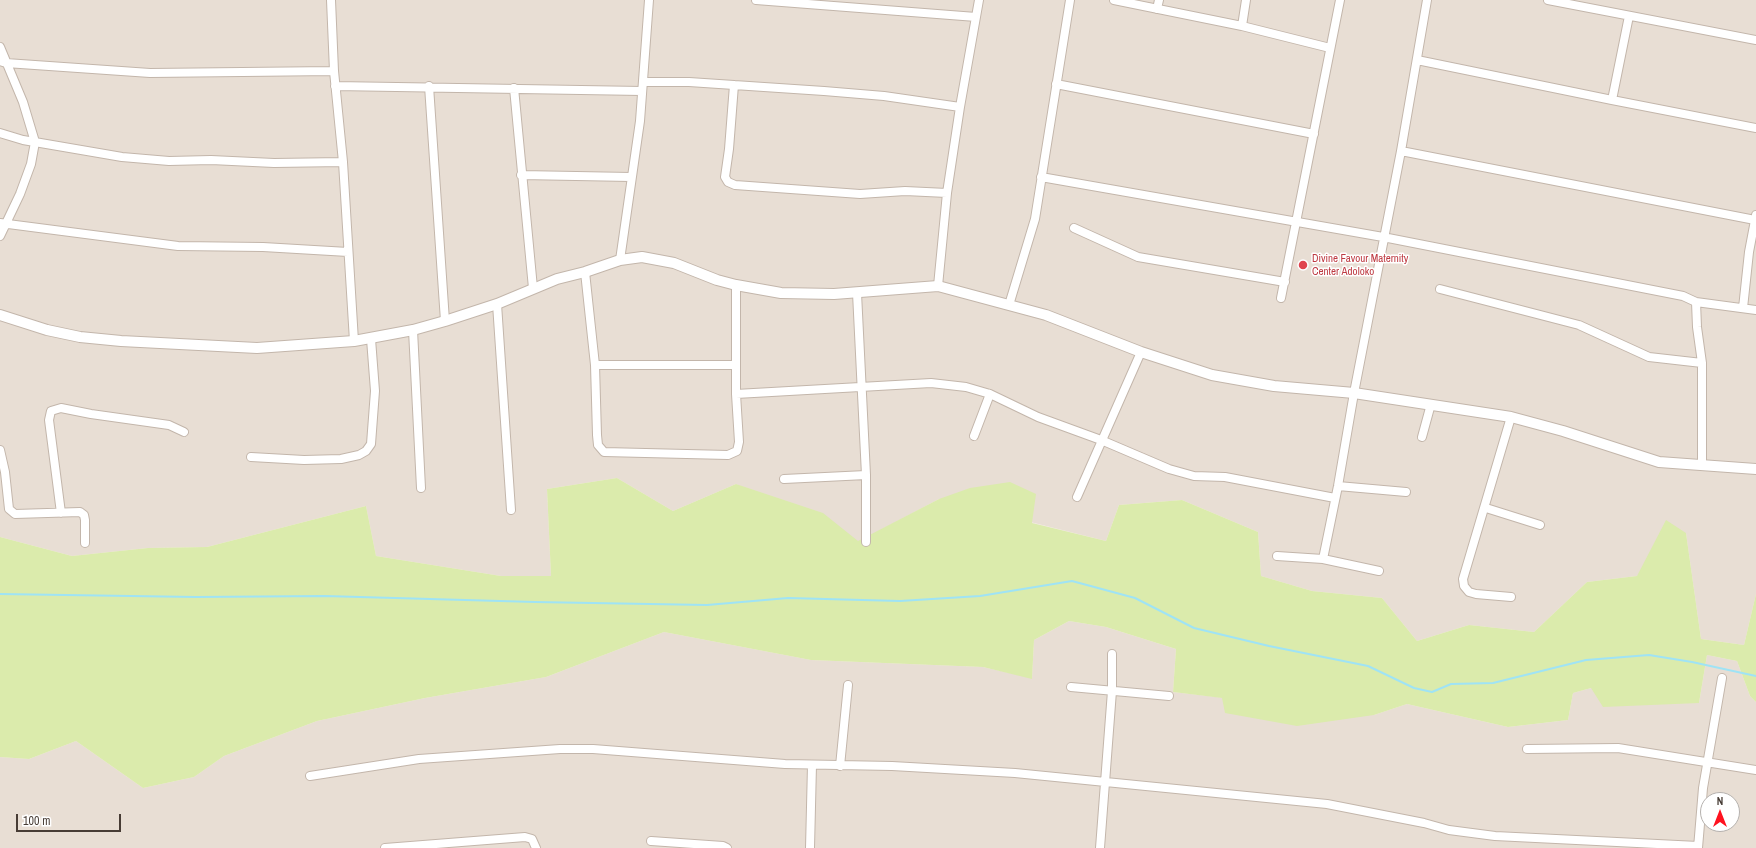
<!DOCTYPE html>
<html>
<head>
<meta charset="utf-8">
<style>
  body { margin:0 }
  #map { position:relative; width:1756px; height:848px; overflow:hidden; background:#f4ede6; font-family:"Archivo Narrow",sans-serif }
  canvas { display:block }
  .north { position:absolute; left:1700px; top:792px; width:40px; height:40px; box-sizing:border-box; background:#fff; border:1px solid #b5b1ae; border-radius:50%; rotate:0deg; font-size:11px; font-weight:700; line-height:16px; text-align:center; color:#473c35 }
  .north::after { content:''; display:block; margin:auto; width:14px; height:18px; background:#ff121f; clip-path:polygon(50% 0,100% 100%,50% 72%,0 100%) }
  .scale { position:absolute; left:16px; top:814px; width:105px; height:18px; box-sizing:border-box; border:2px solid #473c35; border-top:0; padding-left:5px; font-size:12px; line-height:14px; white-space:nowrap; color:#473c35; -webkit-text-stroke:3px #fff; paint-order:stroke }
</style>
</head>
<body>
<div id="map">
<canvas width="1756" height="848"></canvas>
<div class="north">N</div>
<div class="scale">100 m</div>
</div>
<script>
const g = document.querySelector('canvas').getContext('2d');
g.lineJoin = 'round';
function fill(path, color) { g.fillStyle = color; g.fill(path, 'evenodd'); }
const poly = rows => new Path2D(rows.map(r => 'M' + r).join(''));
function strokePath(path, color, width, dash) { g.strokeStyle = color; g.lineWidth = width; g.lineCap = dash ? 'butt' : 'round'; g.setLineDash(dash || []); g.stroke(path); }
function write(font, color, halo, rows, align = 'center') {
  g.font = font + ' "Archivo Narrow",sans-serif'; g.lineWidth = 3; g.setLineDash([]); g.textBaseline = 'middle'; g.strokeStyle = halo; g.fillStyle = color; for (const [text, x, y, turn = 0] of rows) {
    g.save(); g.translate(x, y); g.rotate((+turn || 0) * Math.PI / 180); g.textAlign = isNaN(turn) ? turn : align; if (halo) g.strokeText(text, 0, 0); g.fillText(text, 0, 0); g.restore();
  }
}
fill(poly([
  [0,0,1756,0,1756,594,1744,645,1701,639,1686,533,1637,576,1587,582,1534,632,1469,625,1417,641,1382,598,1312,591,1261,576,1258,532,1182,500,1119,505,1106,541,939,499,858,542,736,484,673,511,617,478,547,489,551,576,501,576,376,556,366,506,207,547,148,548,72,556,0,537],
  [1069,621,1106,627,1176,649,1173,692,1374,715,1407,704,1508,727,1568,720,1573,693,1591,688,1699,703,1707,655,1737,661,1750,696,1756,702,1756,848,0,848,0,757,29,759,76,741,143,788,194,777,224,756,317,721,425,698,546,677,664,632,811,660,983,667,1032,678,1034,640],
  [1708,800,1732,800,1732,824,1708,824]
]), '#e8ded4');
fill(poly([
  [617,478,673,511,736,484,823,513,858,541,939,499,970,488,1010,482,1036,494,1032,523,1106,541,1119,505,1182,500,1258,532,1261,576,1312,591,1382,598,1417,641,1469,625,1534,632,1587,582,1637,576,1666,520,1686,533,1701,639,1744,645,1756,594,1756,702,1750,696,1737,661,1707,655,1699,703,1603,707,1591,688,1573,693,1568,720,1508,727,1407,704,1374,715,1297,726,1225,713,1222,698,1173,692,1176,649,1106,627,1069,621,1034,640,1032,679,983,667,811,660,664,632,546,677,425,698,317,721,224,756,194,777,143,788,76,741,29,759,0,757,0,537,72,556,148,548,207,547,366,506,376,556,501,576,551,576,547,489]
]), '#dbebac');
strokePath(poly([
  [0,594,196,597,325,596,535,602,707,605,788,598,900,601,980,596,1072,581,1135,598,1194,628,1269,646,1368,666,1414,688,1432,692,1451,684,1493,683,1586,660,1649,655,1692,662,1756,676]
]), '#9fe3f5', 2);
const minor = poly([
  [331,0,334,71,343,162,354,341],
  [756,0,976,17],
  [1114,0,1242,26,1330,48],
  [1548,0,1756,40],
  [1157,9,1159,0],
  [1242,26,1246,0],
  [0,47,23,102,35,142,31,164,20,194,0,236],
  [1417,60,1612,100,1756,128],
  [0,61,6,63,150,73,334,71],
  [643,82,689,82,824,91,884,96,960,107],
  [1056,84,1314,134],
  [734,85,729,149,725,177,728,182,735,185,860,194,905,191,947,193],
  [335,86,642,91],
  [429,86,445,321],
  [514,88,533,288],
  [1612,100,1629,16],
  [0,133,23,140,122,157,169,161,211,160,274,163,343,162],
  [1401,151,1755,220],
  [521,175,631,177],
  [1041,177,1383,237,1683,296,1696,302,1756,310],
  [0,223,178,246,263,247,348,252],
  [1074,228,1138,257,1285,282],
  [620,260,640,121,649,0],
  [585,272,595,365,597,435,598,445,604,452,728,455,737,451,739,442,736,394,736,285],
  [938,286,947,193,960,107,979,0],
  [1440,289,1579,325,1649,357,1702,363],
  [857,293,866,475,866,542],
  [1281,298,1340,0],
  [1696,302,1697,327,1702,363,1702,464],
  [497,304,511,510],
  [1009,305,1035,219,1070,0],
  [1743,308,1749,252,1756,215],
  [413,330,421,488],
  [595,365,736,365],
  [736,394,931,383,966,387,990,394,1038,417,1101,440,1169,469,1194,476,1225,477,1335,498],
  [974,436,990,394],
  [1422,437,1431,404],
  [0,450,5,472,9,509,15,514,80,512,84,515,85,520,85,543],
  [251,457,304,460,341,459,359,455,366,451,371,444,375,391,371,339],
  [784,479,866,475],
  [1338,486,1406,492],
  [1077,497,1141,352],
  [1486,508,1540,525],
  [61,513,49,420,51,411,61,408,91,414,169,425,184,432],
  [1277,556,1323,559,1379,571],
  [1323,559,1338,486,1354,393,1401,151,1427,0],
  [1511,597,1476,594,1469,592,1464,586,1463,579,1511,417],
  [1071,687,1169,696],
  [1527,749,1618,748,1756,770],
  [840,766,848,685],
  [310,776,419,759,560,749,593,749,785,764,892,766,1015,773,1327,804,1424,823,1449,830,1495,836,1698,846],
  [651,841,723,846,727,848],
  [385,848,525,837,532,839,536,848],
  [810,848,812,765],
  [1100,848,1112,691,1112,654],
  [1698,848,1703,788,1722,678]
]);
const tertiary = poly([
  [0,315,47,330,80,337,121,341,257,348,354,341,413,330,445,321,497,304,557,279,585,272,620,260,642,257,674,263,717,280,736,285,781,293,834,294,938,286,1046,315,1141,352,1212,375,1274,386,1354,393,1511,417,1563,431,1659,462,1756,469]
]);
strokePath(minor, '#c3b6ab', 10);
strokePath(tertiary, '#c3b6ab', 12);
strokePath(minor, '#fff', 8);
strokePath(tertiary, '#fff', 10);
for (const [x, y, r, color] of [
  [1303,265,5,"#e0444e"]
]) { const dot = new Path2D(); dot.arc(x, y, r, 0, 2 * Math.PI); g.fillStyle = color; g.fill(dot); strokePath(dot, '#fff', 1.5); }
write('11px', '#be3a42', '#fff', [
  ["Divine Favour Maternity",1312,259],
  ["Center Adoloko",1312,272]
], 'left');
</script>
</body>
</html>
